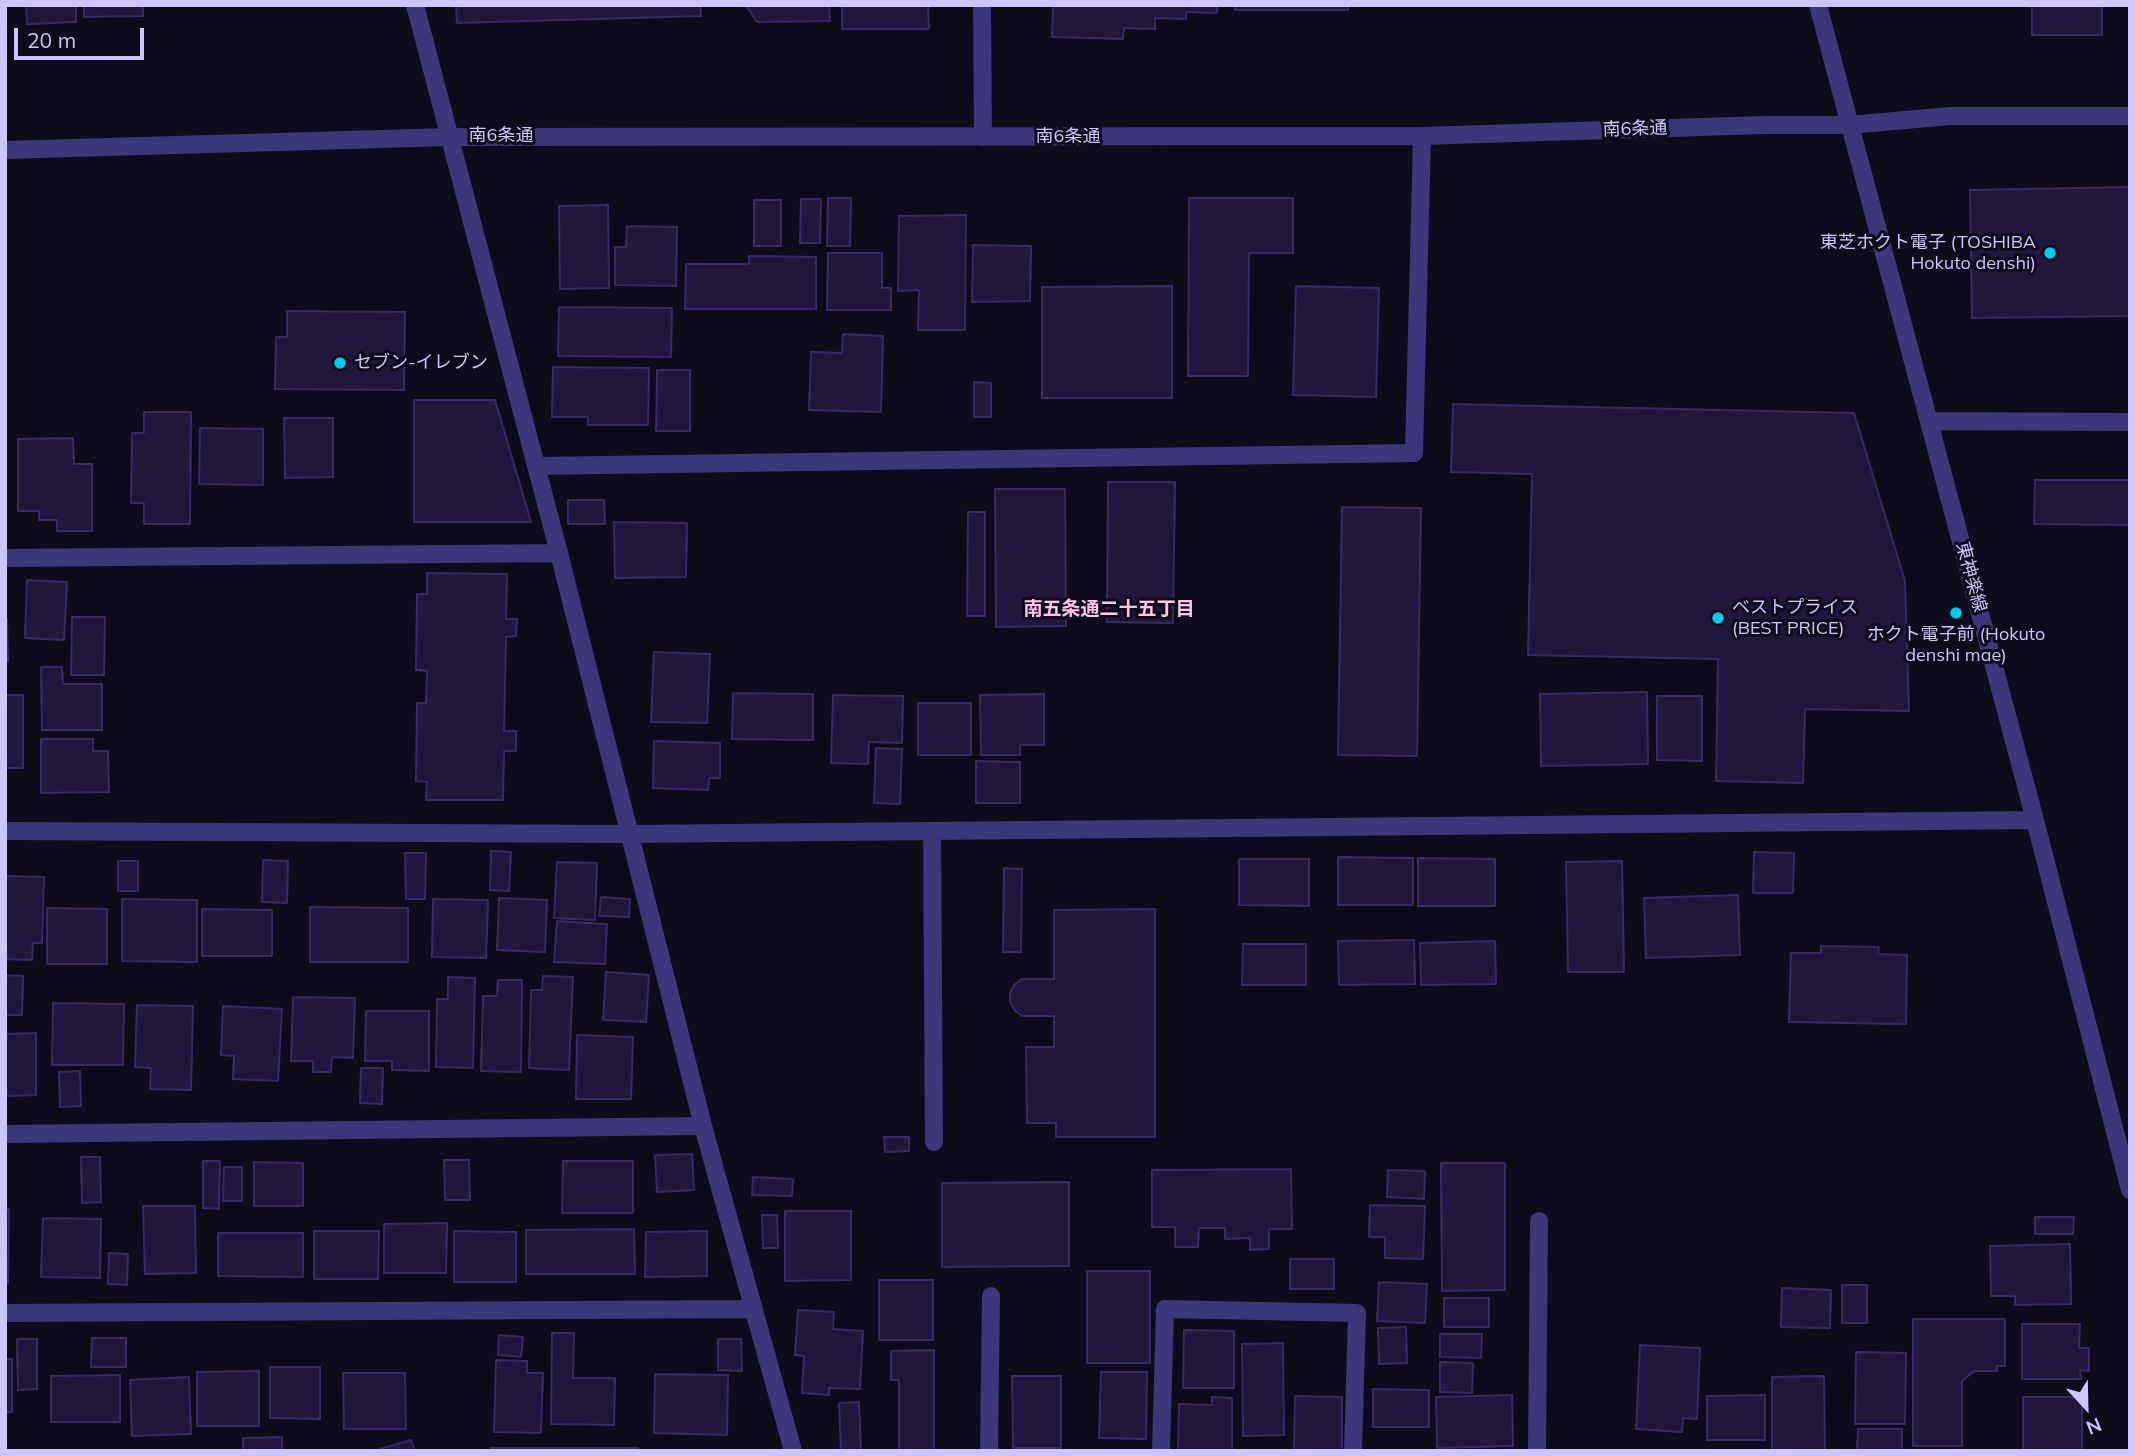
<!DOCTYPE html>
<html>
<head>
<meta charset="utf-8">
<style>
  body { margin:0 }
  #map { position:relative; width:2135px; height:1456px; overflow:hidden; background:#0e0b1b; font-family:Mulish,sans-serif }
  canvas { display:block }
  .frame { position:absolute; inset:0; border:7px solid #cfc5ff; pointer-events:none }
  .north { position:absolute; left:2051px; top:1372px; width:70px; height:70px; -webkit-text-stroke:5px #0e0b1b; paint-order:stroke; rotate:158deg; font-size:19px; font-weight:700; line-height:28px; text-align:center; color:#cfc5ff }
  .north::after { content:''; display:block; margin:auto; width:24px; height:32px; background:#cfc5ff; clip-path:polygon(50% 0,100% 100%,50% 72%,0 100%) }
  .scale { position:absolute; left:14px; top:28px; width:130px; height:32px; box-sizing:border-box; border:4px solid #cfc5ff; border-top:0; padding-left:9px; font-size:21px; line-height:24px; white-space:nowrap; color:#cfc5ff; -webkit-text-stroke:5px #0e0b1b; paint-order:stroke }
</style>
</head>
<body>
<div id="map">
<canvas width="2135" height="1456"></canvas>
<div class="frame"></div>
<div class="north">N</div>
<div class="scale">20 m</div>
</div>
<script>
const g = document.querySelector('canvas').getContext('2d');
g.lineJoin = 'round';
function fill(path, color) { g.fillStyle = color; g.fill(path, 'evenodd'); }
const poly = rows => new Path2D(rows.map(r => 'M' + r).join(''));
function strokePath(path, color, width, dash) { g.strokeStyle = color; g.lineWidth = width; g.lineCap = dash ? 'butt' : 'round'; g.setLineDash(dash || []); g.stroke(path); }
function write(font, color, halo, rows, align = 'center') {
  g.font = font + ' Mulish,"Noto Sans JP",sans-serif'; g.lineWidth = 6; g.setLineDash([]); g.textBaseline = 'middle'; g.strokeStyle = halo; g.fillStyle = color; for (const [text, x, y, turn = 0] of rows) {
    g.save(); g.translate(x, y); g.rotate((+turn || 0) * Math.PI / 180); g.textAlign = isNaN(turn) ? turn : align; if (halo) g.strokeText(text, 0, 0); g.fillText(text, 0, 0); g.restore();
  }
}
const building = poly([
  [26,5,76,5,76,22,27,24,26,5],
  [84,5,143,5,143,16,84,17,84,5],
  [456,5,700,5,701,16,457,23,456,5],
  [746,5,829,5,830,21,757,22,746,5],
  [842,5,928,5,929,29,842,29,842,5],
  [1053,5,1217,5,1217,13,1186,12,1186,19,1155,18,1155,29,1124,28,1123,39,1052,37,1053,5],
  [1235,5,1348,5,1348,10,1235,10,1235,5],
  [2032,5,2102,5,2102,35,2032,35,2032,5],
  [2130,187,2130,316,1972,318,1970,190,2130,187],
  [828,198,851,198,850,246,827,246,828,198],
  [1189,198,1293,198,1293,253,1249,253,1248,376,1188,376,1189,198],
  [801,199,821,199,820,243,800,243,801,199],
  [754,200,781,200,781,246,754,246,754,200],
  [608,205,609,288,560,289,559,206,608,205],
  [966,215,965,330,918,330,919,290,898,291,899,216,966,215],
  [627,226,677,227,676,286,615,285,615,247,626,247,627,226],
  [973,245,1031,246,1030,301,972,302,973,245],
  [828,253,882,253,882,288,891,288,891,310,827,310,828,253],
  [749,256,816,257,816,309,685,309,686,264,749,264,749,256],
  [1172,286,1172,398,1042,398,1042,287,1172,286],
  [1296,286,1379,288,1376,397,1293,395,1296,286],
  [559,307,672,308,671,357,558,356,559,307],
  [287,311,405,312,404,390,275,389,276,337,287,337,287,311],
  [843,334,883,336,881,412,809,410,811,352,842,353,843,334],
  [553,367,649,368,648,425,588,425,588,417,552,417,553,367],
  [657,370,690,370,690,431,656,431,657,370],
  [974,382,991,383,991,417,974,417,974,382],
  [414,400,495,400,531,522,414,522,414,400],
  [1453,404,1854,413,1905,581,1909,711,1805,709,1803,783,1716,781,1718,659,1528,655,1532,474,1451,472,1453,404],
  [144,412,191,412,190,524,144,524,144,503,131,503,132,433,144,433,144,412],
  [284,418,333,418,333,477,285,478,284,418],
  [200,428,263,429,263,485,199,484,200,428],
  [73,438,74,464,92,464,92,531,57,531,57,520,39,520,39,511,18,511,18,439,73,438],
  [2035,480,2130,480,2130,525,2034,524,2035,480],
  [1108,482,1175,482,1173,623,1107,622,1108,482],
  [995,489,1065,489,1066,626,996,627,995,489],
  [568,500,604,500,605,524,568,524,568,500],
  [1342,507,1421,508,1417,756,1338,755,1342,507],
  [968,512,985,512,985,616,967,616,968,512],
  [614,522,687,523,686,577,615,578,614,522],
  [427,573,507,574,506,619,517,619,516,636,506,637,504,731,516,731,516,751,504,751,503,800,426,800,427,782,416,781,417,703,426,703,427,671,416,670,417,594,427,594,427,573],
  [27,580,67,582,64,640,25,638,27,580],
  [72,617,105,617,104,675,71,675,72,617],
  [5,619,7,619,8,661,5,661,5,619],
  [654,652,710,654,707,723,651,722,654,652],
  [41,667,62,667,63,684,102,684,102,730,42,730,41,667],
  [1647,692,1648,764,1541,766,1540,694,1647,692],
  [733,693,813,694,813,740,732,739,733,693],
  [1044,694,1044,745,1020,745,1020,755,981,755,980,695,1044,694],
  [5,695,23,695,23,768,5,768,5,695],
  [833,695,903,696,902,743,869,742,868,764,831,763,833,695],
  [1657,696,1702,696,1702,761,1657,760,1657,696],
  [918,703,971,703,971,755,918,755,918,703],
  [41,739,93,739,93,751,108,751,109,792,41,793,41,739],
  [654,741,720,743,720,778,709,778,708,790,653,788,654,741],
  [876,748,902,749,900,804,874,803,876,748],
  [976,761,1020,762,1020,803,976,803,976,761],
  [491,851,511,852,509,891,490,890,491,851],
  [1754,852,1794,853,1793,893,1753,893,1754,852],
  [405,853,426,853,425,899,406,899,405,853],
  [1338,857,1413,858,1413,905,1338,905,1338,857],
  [1418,858,1495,859,1495,906,1418,906,1418,858],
  [1239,859,1309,859,1309,906,1239,905,1239,859],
  [263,860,288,861,287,903,262,902,263,860],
  [118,861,138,861,138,891,118,891,118,861],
  [1622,861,1624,972,1568,972,1566,862,1622,861],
  [557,862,597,863,595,920,554,918,557,862],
  [1004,868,1022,869,1021,952,1003,952,1004,868],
  [5,876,44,877,42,943,33,943,32,960,5,959,5,876],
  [1738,895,1740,955,1646,958,1644,898,1738,895],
  [601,897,630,899,629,917,599,916,601,897],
  [499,898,547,900,545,952,497,950,499,898],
  [122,899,197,900,197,962,122,961,122,899],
  [433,899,488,900,486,958,432,957,433,899],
  [310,907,408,908,408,962,310,962,310,907],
  [47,908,107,909,107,964,47,964,47,908],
  [202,909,272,910,272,956,202,956,202,909],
  [1155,909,1155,1137,1056,1137,1056,1123,1027,1123,1026,1047,1054,1047,1054,1016,1022,1016,1015,1011,1010,1002,1010,993,1014,985,1022,979,1054,979,1054,910,1155,909],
  [557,921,607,924,605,964,554,962,557,921],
  [1414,940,1415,984,1339,985,1338,941,1414,940],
  [1495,941,1496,984,1421,985,1420,943,1495,941],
  [1243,944,1306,944,1306,985,1242,985,1243,944],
  [1821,946,1879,947,1878,954,1907,955,1906,1024,1789,1022,1791,953,1821,953,1821,946],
  [606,972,649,975,646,1022,603,1020,606,972],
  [5,975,23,976,22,1015,5,1015,5,975],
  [543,976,573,977,569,1070,529,1068,531,990,542,990,543,976],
  [448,977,475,978,473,1068,436,1067,437,999,448,999,448,977],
  [498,980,522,980,521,1072,481,1071,483,996,497,996,498,980],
  [293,997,355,998,353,1058,332,1057,331,1072,313,1072,313,1061,291,1061,293,997],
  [53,1003,124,1004,123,1065,52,1065,53,1003],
  [137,1005,193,1006,191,1090,150,1089,151,1068,135,1067,137,1005],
  [223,1006,282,1009,278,1081,233,1079,234,1056,221,1055,223,1006],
  [366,1011,429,1011,429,1071,392,1070,392,1061,365,1061,366,1011],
  [36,1033,36,1095,5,1096,5,1034,36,1033],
  [577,1035,633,1037,631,1099,576,1099,577,1035],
  [361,1068,383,1068,382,1104,360,1103,361,1068],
  [80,1071,81,1106,60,1107,59,1072,80,1071],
  [884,1137,909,1137,909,1151,885,1152,884,1137],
  [692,1154,694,1190,657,1192,655,1155,692,1154],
  [81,1157,100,1157,101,1202,82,1203,81,1157],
  [444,1160,469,1160,470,1200,445,1200,444,1160],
  [203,1161,220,1161,219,1209,203,1208,203,1161],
  [563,1161,633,1161,633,1213,562,1213,563,1161],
  [254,1162,303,1163,303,1206,254,1206,254,1162],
  [1441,1163,1505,1163,1505,1290,1442,1291,1441,1163],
  [224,1167,242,1167,242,1201,223,1201,224,1167],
  [1291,1169,1292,1229,1269,1229,1269,1249,1250,1250,1250,1238,1225,1239,1225,1228,1199,1228,1198,1247,1175,1247,1175,1227,1152,1227,1152,1170,1291,1169],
  [1388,1170,1425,1171,1424,1199,1387,1197,1388,1170],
  [753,1177,793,1179,792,1196,752,1195,753,1177],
  [1069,1182,1069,1266,942,1267,942,1183,1069,1182],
  [1370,1205,1425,1206,1423,1259,1385,1258,1385,1237,1369,1237,1370,1205],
  [143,1206,195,1206,196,1273,145,1274,143,1206],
  [5,1209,9,1209,8,1283,5,1283,5,1209],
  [785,1211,851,1211,851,1280,785,1281,785,1211],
  [762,1215,777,1215,778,1248,763,1248,762,1215],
  [2035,1217,2074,1217,2073,1234,2035,1234,2035,1217],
  [43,1218,101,1219,100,1278,41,1277,43,1218],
  [447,1223,446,1273,384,1273,384,1224,447,1223],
  [634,1229,635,1274,526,1274,526,1230,634,1229],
  [314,1231,379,1231,378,1279,314,1279,314,1231],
  [454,1231,516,1232,516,1282,454,1282,454,1231],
  [707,1231,707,1276,645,1277,646,1232,707,1231],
  [218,1233,303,1233,303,1277,218,1276,218,1233],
  [2070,1244,2071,1304,2015,1305,2015,1296,1991,1296,1990,1246,2070,1244],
  [109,1253,128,1254,127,1285,108,1284,109,1253],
  [1290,1259,1334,1259,1334,1289,1290,1289,1290,1259],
  [1087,1271,1150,1271,1150,1363,1087,1363,1087,1271],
  [879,1280,933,1280,933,1340,879,1340,879,1280],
  [1379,1282,1427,1284,1425,1323,1377,1321,1379,1282],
  [1842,1285,1867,1285,1867,1323,1842,1323,1842,1285],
  [1782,1288,1831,1290,1830,1328,1781,1327,1782,1288],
  [1444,1298,1489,1298,1489,1327,1444,1327,1444,1298],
  [798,1310,834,1312,833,1329,863,1331,860,1389,829,1388,829,1395,802,1393,804,1356,795,1355,798,1310],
  [1913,1319,2005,1319,2005,1366,1997,1366,1997,1371,1974,1371,1962,1381,1962,1446,1913,1446,1913,1319],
  [2022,1324,2080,1324,2079,1348,2089,1348,2089,1371,2080,1370,2081,1379,2022,1379,2022,1324],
  [1406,1327,1407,1363,1379,1364,1378,1328,1406,1327],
  [1184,1330,1234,1331,1234,1388,1183,1388,1184,1330],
  [552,1333,574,1333,573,1378,615,1378,614,1425,551,1424,552,1333],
  [1440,1334,1482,1334,1481,1358,1440,1357,1440,1334],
  [499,1335,523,1337,521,1357,498,1355,499,1335],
  [92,1338,126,1338,126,1367,91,1367,92,1338],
  [17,1339,37,1339,37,1389,18,1390,17,1339],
  [718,1339,741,1339,742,1371,718,1370,718,1339],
  [1283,1343,1284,1435,1243,1436,1242,1344,1283,1343],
  [1640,1345,1700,1348,1697,1419,1683,1418,1682,1432,1636,1429,1640,1345],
  [934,1350,934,1451,899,1451,899,1380,891,1380,891,1351,934,1350],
  [1856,1352,1906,1353,1905,1424,1855,1424,1856,1352],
  [5,1359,12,1359,12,1412,5,1412,5,1359],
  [496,1360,527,1361,527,1373,543,1373,541,1433,494,1432,496,1360],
  [1440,1362,1473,1363,1472,1393,1440,1392,1440,1362],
  [270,1367,320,1367,320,1419,270,1418,270,1367],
  [259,1371,259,1426,197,1426,197,1372,259,1371],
  [1101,1372,1147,1372,1146,1439,1099,1438,1101,1372],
  [343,1373,405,1373,406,1429,344,1429,343,1373],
  [655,1374,728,1375,727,1435,654,1433,655,1374],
  [120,1375,120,1422,51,1422,51,1376,120,1375],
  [1012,1376,1061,1376,1061,1448,1013,1448,1012,1376],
  [1824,1376,1825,1450,1772,1450,1772,1377,1824,1376],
  [189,1377,191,1434,132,1436,130,1380,189,1377],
  [1373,1389,1429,1390,1429,1427,1373,1427,1373,1389],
  [1512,1395,1513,1446,1437,1448,1436,1397,1512,1395],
  [1765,1395,1765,1440,1707,1440,1707,1396,1765,1395],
  [1295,1396,1342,1397,1342,1451,1294,1451,1295,1396],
  [1212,1397,1232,1398,1232,1451,1178,1451,1179,1404,1212,1405,1212,1397],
  [2023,1397,2082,1397,2082,1451,2023,1451,2023,1397],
  [859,1402,861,1451,841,1451,839,1403,859,1402],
  [1858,1429,1902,1429,1902,1451,1857,1451,1858,1429],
  [282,1437,282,1451,243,1451,243,1438,282,1437],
  [411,1440,415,1451,381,1451,380,1449,411,1440],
  [491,1448,638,1448,638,1451,491,1451,491,1448]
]);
fill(building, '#21173c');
strokePath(building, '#392968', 2);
strokePath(poly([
  [415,5,559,553,703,1126,793,1451],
  [982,5,983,137],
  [1818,5,2035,820,2130,1190],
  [5,150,449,137,1422,136,1763,125,1849,125,1950,116,2130,116],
  [1930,421,2130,422],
  [536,466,1414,453,1422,136],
  [5,558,559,553],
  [5,831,629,834,2035,820],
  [932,831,934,1142],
  [5,1134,703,1126],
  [5,1313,752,1309],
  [989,1451,991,1296],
  [1161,1451,1165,1309,1357,1313,1353,1451],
  [1537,1451,1539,1221]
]), '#3c367a', 18);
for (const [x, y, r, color] of [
  [2050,253,7,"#01c9ef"],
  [340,363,7,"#01c9ef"],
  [1956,613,7,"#01c9ef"],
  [1718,618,7,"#01c9ef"]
]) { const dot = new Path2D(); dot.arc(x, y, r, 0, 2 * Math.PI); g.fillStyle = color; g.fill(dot); strokePath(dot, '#0e0b1b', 2.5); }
write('18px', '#cfc5ff', '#0e0b1b', [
  ["南6条通",1635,129,-2],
  ["南6条通",501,136],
  ["南6条通",1068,137],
  ["東神楽線",1971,577,75]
]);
write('18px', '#cfc5ff', '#0e0b1b', [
  ["東芝ホクト電子 (TOSHIBA",2036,243,"right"],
  ["Hokuto denshi)",2036,264,"right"],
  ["セブン-イレブン",354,363],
  ["ベストプライス",1732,608],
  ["(BEST PRICE)",1732,629],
  ["ホクト電子前 (Hokuto",1956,635,"center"],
  ["denshi mae)",1956,656,"center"]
], 'left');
write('bold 19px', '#ffc7e7', '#0e0b1b', [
  ["南五条通二十五丁目",1109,609]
]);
</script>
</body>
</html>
